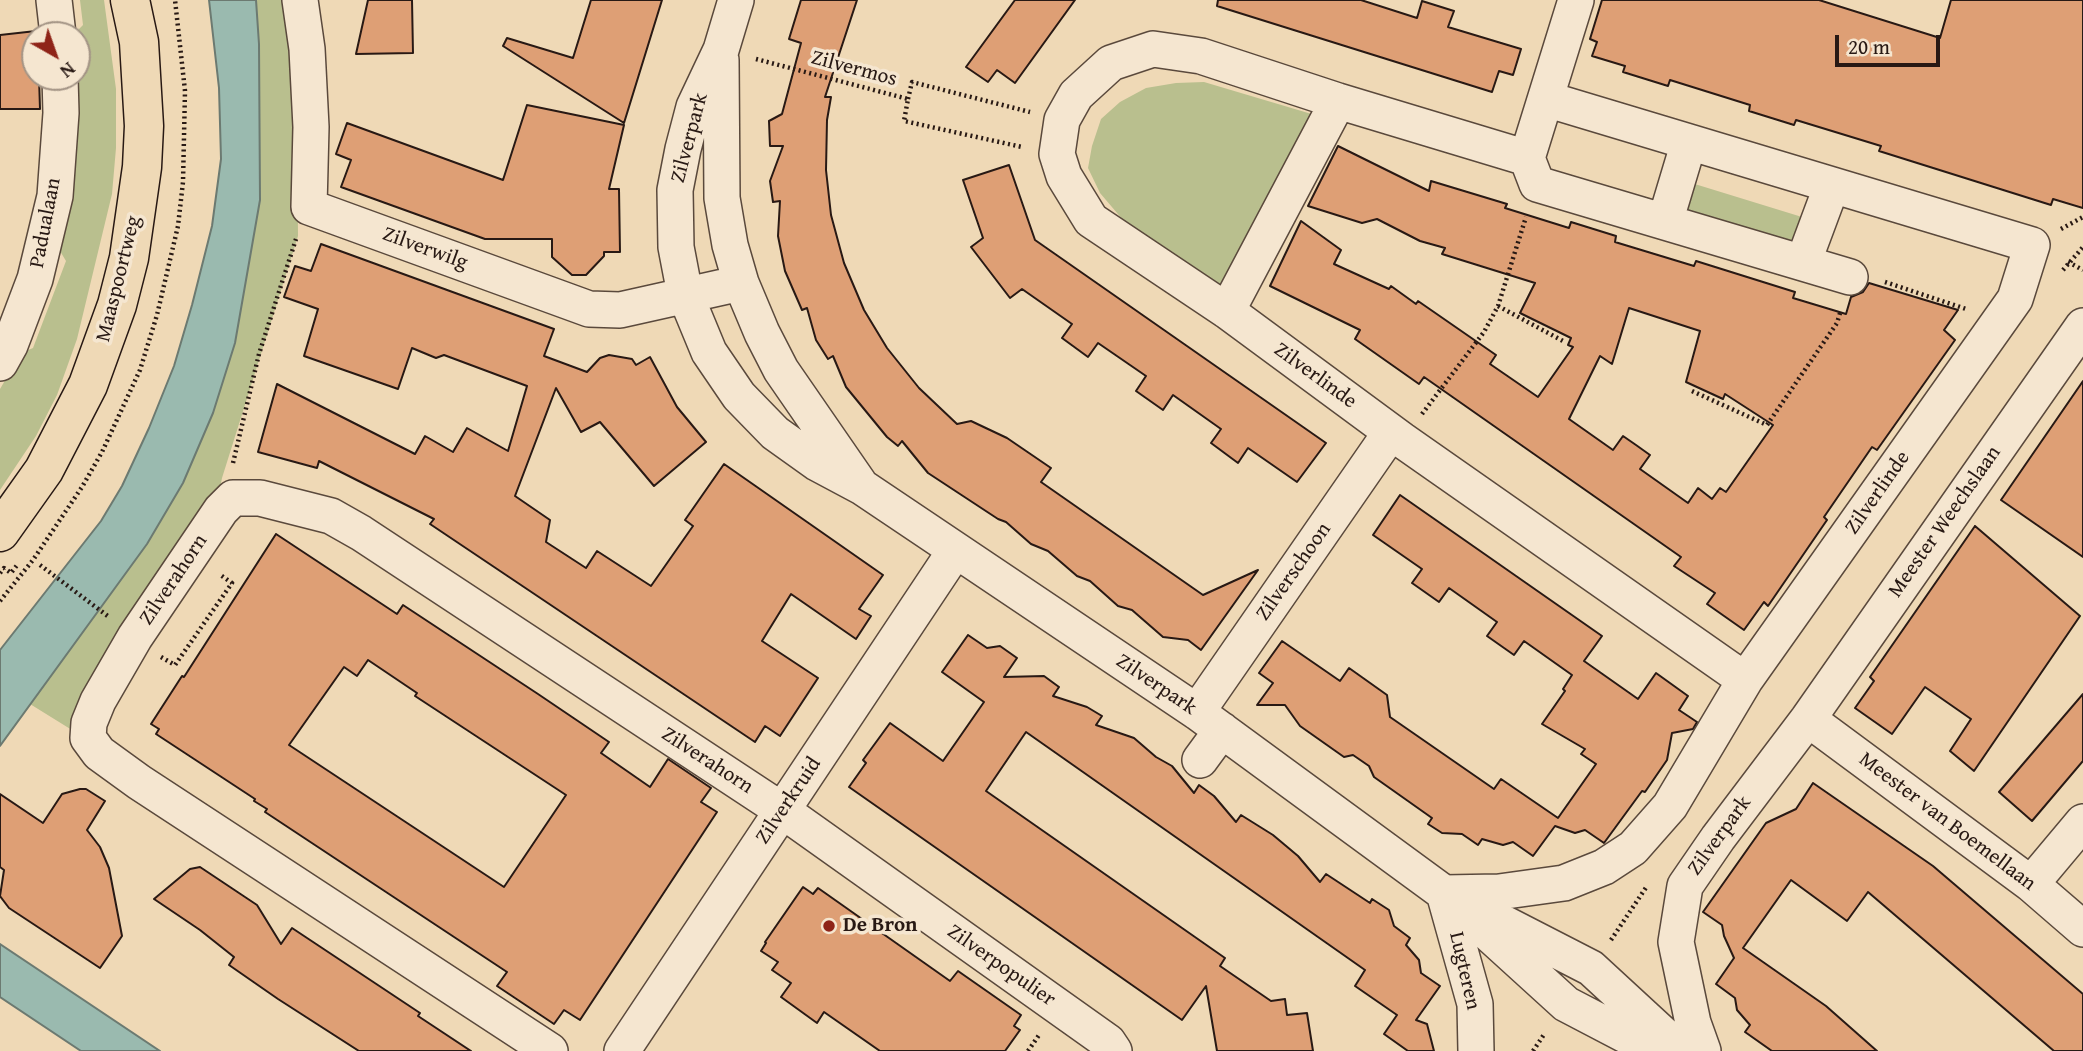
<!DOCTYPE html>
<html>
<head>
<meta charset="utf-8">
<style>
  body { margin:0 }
  #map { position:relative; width:2083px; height:1051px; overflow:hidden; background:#efd9b6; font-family:"Gentium Book Plus",serif }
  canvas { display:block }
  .north { position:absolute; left:21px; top:21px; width:70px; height:70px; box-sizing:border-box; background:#f5e6d0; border:2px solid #a39485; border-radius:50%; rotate:140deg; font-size:19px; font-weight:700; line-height:28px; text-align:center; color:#281914 }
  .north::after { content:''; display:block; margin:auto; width:24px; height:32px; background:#8f2418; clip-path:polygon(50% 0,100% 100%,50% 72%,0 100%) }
  .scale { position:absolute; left:1835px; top:35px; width:105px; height:32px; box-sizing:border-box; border:4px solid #281914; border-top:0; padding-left:9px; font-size:21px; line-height:24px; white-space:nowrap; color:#281914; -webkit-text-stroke:5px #f5e6d0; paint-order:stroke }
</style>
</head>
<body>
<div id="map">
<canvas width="2083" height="1051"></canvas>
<div class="north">N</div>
<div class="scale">20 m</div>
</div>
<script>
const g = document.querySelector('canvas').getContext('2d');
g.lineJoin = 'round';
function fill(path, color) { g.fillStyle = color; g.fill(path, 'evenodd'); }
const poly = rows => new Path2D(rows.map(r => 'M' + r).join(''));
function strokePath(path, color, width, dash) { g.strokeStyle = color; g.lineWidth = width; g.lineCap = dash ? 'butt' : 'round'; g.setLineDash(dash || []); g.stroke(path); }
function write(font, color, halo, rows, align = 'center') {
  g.font = font + ' "Gentium Book Plus",serif'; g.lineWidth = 7; g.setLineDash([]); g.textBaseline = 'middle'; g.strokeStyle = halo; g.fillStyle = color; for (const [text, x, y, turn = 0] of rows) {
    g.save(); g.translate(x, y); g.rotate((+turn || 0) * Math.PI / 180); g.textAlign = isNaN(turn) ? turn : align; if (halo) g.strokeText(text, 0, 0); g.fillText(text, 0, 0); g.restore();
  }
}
fill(poly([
  [80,0,104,0,116,89,116,148,112,194,77,339,57,395,36,436,0,490,0,389,21,353,33,348,66,261,60,251,77,77,77,35,73,35,83,25],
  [256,0,286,0,297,116,298,236,222,478,216,509,80,735,30,704,147,544,183,483,213,413,235,343,260,200,259,44],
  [1204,82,1325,118,1232,301,1123,220,1100,193,1088,168,1092,146,1101,119,1120,102,1146,88,1176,83],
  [1685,181,1815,221,1802,259,1672,219]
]), '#b9bf8e');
const water = poly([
  [209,0,256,0,259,44,260,200,235,343,213,413,183,483,147,544,0,746,0,650,101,521,122,486,149,428,174,366,192,305,212,226,221,159,219,88,209,0],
  [0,944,160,1051,81,1051,0,997,0,944]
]);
fill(water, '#9abaaf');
strokePath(water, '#6c7a71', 2);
const building = poly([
  [368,0,412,0,413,53,356,54,368,0],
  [591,0,662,0,624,123,503,46,507,38,573,58,591,0],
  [801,0,857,0,825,97,831,97,827,120,826,170,831,215,844,263,864,310,887,348,919,388,957,424,971,421,1007,438,1051,468,1041,482,1203,595,1258,570,1201,650,1188,640,1163,637,1132,610,1118,606,1090,581,1077,576,1048,551,1031,544,1006,522,998,519,928,473,902,441,898,446,887,437,846,387,833,356,828,359,816,340,807,308,802,310,785,271,778,236,780,201,773,202,770,181,783,146,770,146,769,121,782,114,801,43,789,39,801,0],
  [1015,0,1075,0,1015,83,997,70,988,82,966,67,1015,0],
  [1218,0,1361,0,1417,18,1422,1,1454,11,1448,27,1521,49,1513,75,1499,71,1492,92,1217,6,1218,0],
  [1602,0,1819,0,1940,38,1951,0,2083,0,2083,208,2053,199,2051,205,1879,151,1881,146,1796,120,1794,125,1749,111,1750,105,1670,80,1668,86,1623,72,1625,66,1592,56,1597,42,1590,39,1602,0],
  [36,31,35,77,39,77,40,109,0,109,0,35,36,31],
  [527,105,624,125,609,189,619,189,620,252,604,252,604,256,586,275,572,275,552,257,552,239,485,239,341,187,351,160,336,154,347,123,503,180,527,105],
  [1338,146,1429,191,1431,181,1507,204,1505,208,1569,228,1571,222,1616,236,1615,242,1694,266,1696,261,1795,292,1793,298,1846,314,1851,297,1863,292,1869,283,1958,310,1944,330,1955,340,1877,450,1872,447,1824,517,1827,520,1768,606,1764,602,1744,630,1707,604,1715,593,1674,566,1681,557,1424,377,1419,384,1355,339,1360,330,1270,286,1301,221,1341,250,1334,264,1389,289,1391,286,1416,304,1418,301,1496,355,1490,364,1538,397,1573,347,1568,345,1571,338,1520,313,1535,283,1442,254,1445,248,1420,241,1377,219,1362,223,1308,206,1338,146],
  [1629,308,1700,331,1686,382,1723,399,1725,394,1773,425,1726,492,1720,488,1712,499,1698,488,1688,503,1640,469,1650,455,1636,445,1623,436,1613,450,1569,419,1600,356,1612,364,1629,308],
  [1009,165,1035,240,1326,443,1297,482,1248,448,1238,463,1211,443,1221,429,1173,395,1163,410,1136,391,1146,376,1098,343,1088,357,1062,338,1072,324,1022,289,1010,298,971,247,983,238,963,180,1009,165],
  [321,244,554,329,544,356,587,372,600,358,609,355,632,359,636,365,650,357,677,407,706,442,654,486,600,422,581,432,556,388,515,496,550,520,546,542,586,568,597,551,651,586,693,526,685,520,724,464,883,575,859,609,871,616,856,639,791,594,762,641,818,678,780,736,765,726,755,742,430,524,434,519,319,461,317,468,258,452,277,384,415,454,425,436,453,452,467,428,508,451,527,386,444,355,436,358,412,348,398,389,304,356,318,309,284,297,295,266,311,271,321,244],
  [2083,381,2083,557,2001,500,2083,381],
  [1400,495,1602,636,1584,661,1638,699,1656,673,1688,696,1679,710,1697,722,1693,729,1672,733,1667,760,1645,792,1642,791,1604,843,1585,830,1575,833,1555,826,1533,856,1513,842,1503,845,1482,839,1478,845,1462,834,1442,833,1428,824,1432,818,1374,777,1369,766,1353,755,1344,757,1300,726,1285,705,1257,705,1273,683,1259,673,1282,641,1340,681,1349,668,1387,695,1390,717,1494,789,1501,779,1558,818,1596,764,1581,754,1585,749,1542,724,1565,691,1563,689,1572,675,1524,641,1514,655,1487,636,1497,622,1449,588,1439,602,1412,583,1422,569,1373,535,1400,495],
  [1975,526,2080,616,1974,771,1950,751,1971,719,1925,687,1892,734,1855,708,1874,681,1870,677,1975,526],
  [276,534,397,614,403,605,538,694,609,742,601,753,650,787,668,759,711,788,701,802,717,812,580,1020,564,1010,554,1024,497,986,507,972,265,812,267,809,254,801,255,799,156,734,159,729,151,724,182,676,184,677,276,534],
  [368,660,417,693,415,696,566,795,504,887,289,745,344,667,357,676,368,660],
  [968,635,987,648,1000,646,1017,658,1004,677,1044,676,1059,687,1053,696,1087,707,1102,716,1096,725,1134,738,1156,757,1172,766,1194,793,1199,785,1214,796,1236,822,1241,815,1273,835,1298,856,1320,882,1326,874,1370,903,1372,899,1389,910,1394,926,1410,938,1406,945,1419,960,1421,973,1440,986,1416,1020,1427,1024,1434,1051,1408,1051,1384,1034,1397,1015,1355,986,1365,970,1026,732,986,791,1225,958,1220,966,1271,1001,1285,999,1287,1015,1307,1013,1313,1051,1217,1051,1206,986,1182,1020,849,787,866,763,863,760,890,723,943,761,984,702,942,672,968,635],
  [2083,694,2083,761,2032,821,1999,792,2083,694],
  [1813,783,1933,866,2083,994,2083,1051,2054,1051,1868,892,1847,921,1791,880,1743,948,1826,1006,1877,1051,1772,1051,1745,1032,1750,1025,1737,1010,1735,998,1716,984,1734,958,1724,936,1722,925,1703,912,1766,823,1796,809,1813,783],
  [80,789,86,789,105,801,87,830,100,847,109,868,122,936,100,968,9,908,0,896,4,870,0,867,0,794,43,823,62,794,80,789],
  [200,867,257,905,281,944,292,928,420,1013,418,1016,471,1051,359,1051,278,999,229,965,234,957,200,930,154,899,190,869,200,867],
  [803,887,813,894,818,888,950,981,958,971,1021,1015,1014,1026,1020,1030,1005,1051,880,1051,824,1012,817,1023,781,997,791,983,772,970,778,962,761,951,766,943,765,942,803,887]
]);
fill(building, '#de9f75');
strokePath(building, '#281914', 2);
const minor = poly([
  [54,0,58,35],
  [300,0,307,49,311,127,309,207,589,309,620,310,741,283],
  [736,0,721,50,694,107,683,149,675,190,676,247,685,294,709,352,739,396,775,433,817,463,862,487,1197,712,1444,893,1566,1004,1656,1051],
  [1576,0,1527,158,1338,101,1201,56,1153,49,1111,63,1076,95,1062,120,1057,154,1064,176,1091,220,1227,311,1402,440,1745,680],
  [721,60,722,198,730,245,741,283,762,333,781,370,859,483],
  [1527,158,1537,184,1850,277],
  [1665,222,1689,142],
  [1803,263,1832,185],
  [1227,311,1338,101],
  [0,363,10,345,35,279,55,196,61,113,60,77],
  [1197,712,1391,432],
  [1808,719,2031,884,2083,929],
  [1200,760,1222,730],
  [2031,884,2083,822],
  [1444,893,1499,892,1564,883,1604,867,1633,848,1670,806,1745,680,2015,299,2032,245,1546,99],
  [1444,893,1475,1004,1476,1051],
  [1484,913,1591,968,1680,1050],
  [550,1051,139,782,99,753,88,738,89,723,98,701,135,637,221,510,233,498,260,498,331,516,361,533,783,811,1108,1042,1114,1051],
  [622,1051,955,551],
  [1703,1051,1693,1023,1676,942,1685,886,1718,838,1808,719,2083,326]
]);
const major = poly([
  [0,532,44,470,88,385,117,305,129,258,142,167,144,126,139,42,130,0]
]);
strokePath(minor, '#5a493c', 38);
strokePath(major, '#281914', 41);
strokePath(poly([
  [756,59,908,99,904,121,1022,147],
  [908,99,912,82,1030,112],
  [2061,229,2083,217],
  [2068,262,2083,270],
  [2063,270,2083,247],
  [1885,282,1966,309],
  [1498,306,1563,341],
  [1692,391,1767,425,1837,323,1841,310],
  [1422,414,1484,332,1498,306,1526,217],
  [233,463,259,354,296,239],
  [40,565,109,617],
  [0,573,4,568,11,573,18,564],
  [0,601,33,560,82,487,102,452,140,370,157,315,178,226,183,182,185,91,175,0],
  [161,657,175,665,232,583,219,574],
  [1611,940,1647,886],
  [1028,1051,1039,1035],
  [1533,1051,1545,1033]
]), '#281914', 4.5, [2, 3.5]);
strokePath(minor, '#f5e6d0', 35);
strokePath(major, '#efd9b6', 38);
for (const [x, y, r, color] of [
  [829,926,7,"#8f2418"]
]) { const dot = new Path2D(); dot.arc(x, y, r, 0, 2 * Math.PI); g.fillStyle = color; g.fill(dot); strokePath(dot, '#f5e6d0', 2.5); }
write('21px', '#281914', '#f5e6d0', [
  ["Zilvermos",854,69,15],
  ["Zilverpark",690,138,-75],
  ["Padualaan",46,223,-79],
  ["Zilverwilg",425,249,20],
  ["Maaspoortweg",119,279,-76],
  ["Zilverlinde",1315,376,36],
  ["Zilverlinde",1878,493,-55],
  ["Meester Weechslaan",1945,522,-55],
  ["Zilverschoon",1294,572,-55],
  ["Zilverahorn",174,580,-56],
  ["Zilverpark",1156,685,34],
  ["Zilverahorn",707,761,33],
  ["Zilverkruid",789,801,-56],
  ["Meester van Boemellaan",1947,822,37],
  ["Zilverpark",1720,836,-54],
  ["Zilverpopulier",1001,966,35],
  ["Lugteren",1464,971,77]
]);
write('bold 21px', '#281914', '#f5e6d0', [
  ["De Bron",843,926]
], 'left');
</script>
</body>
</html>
